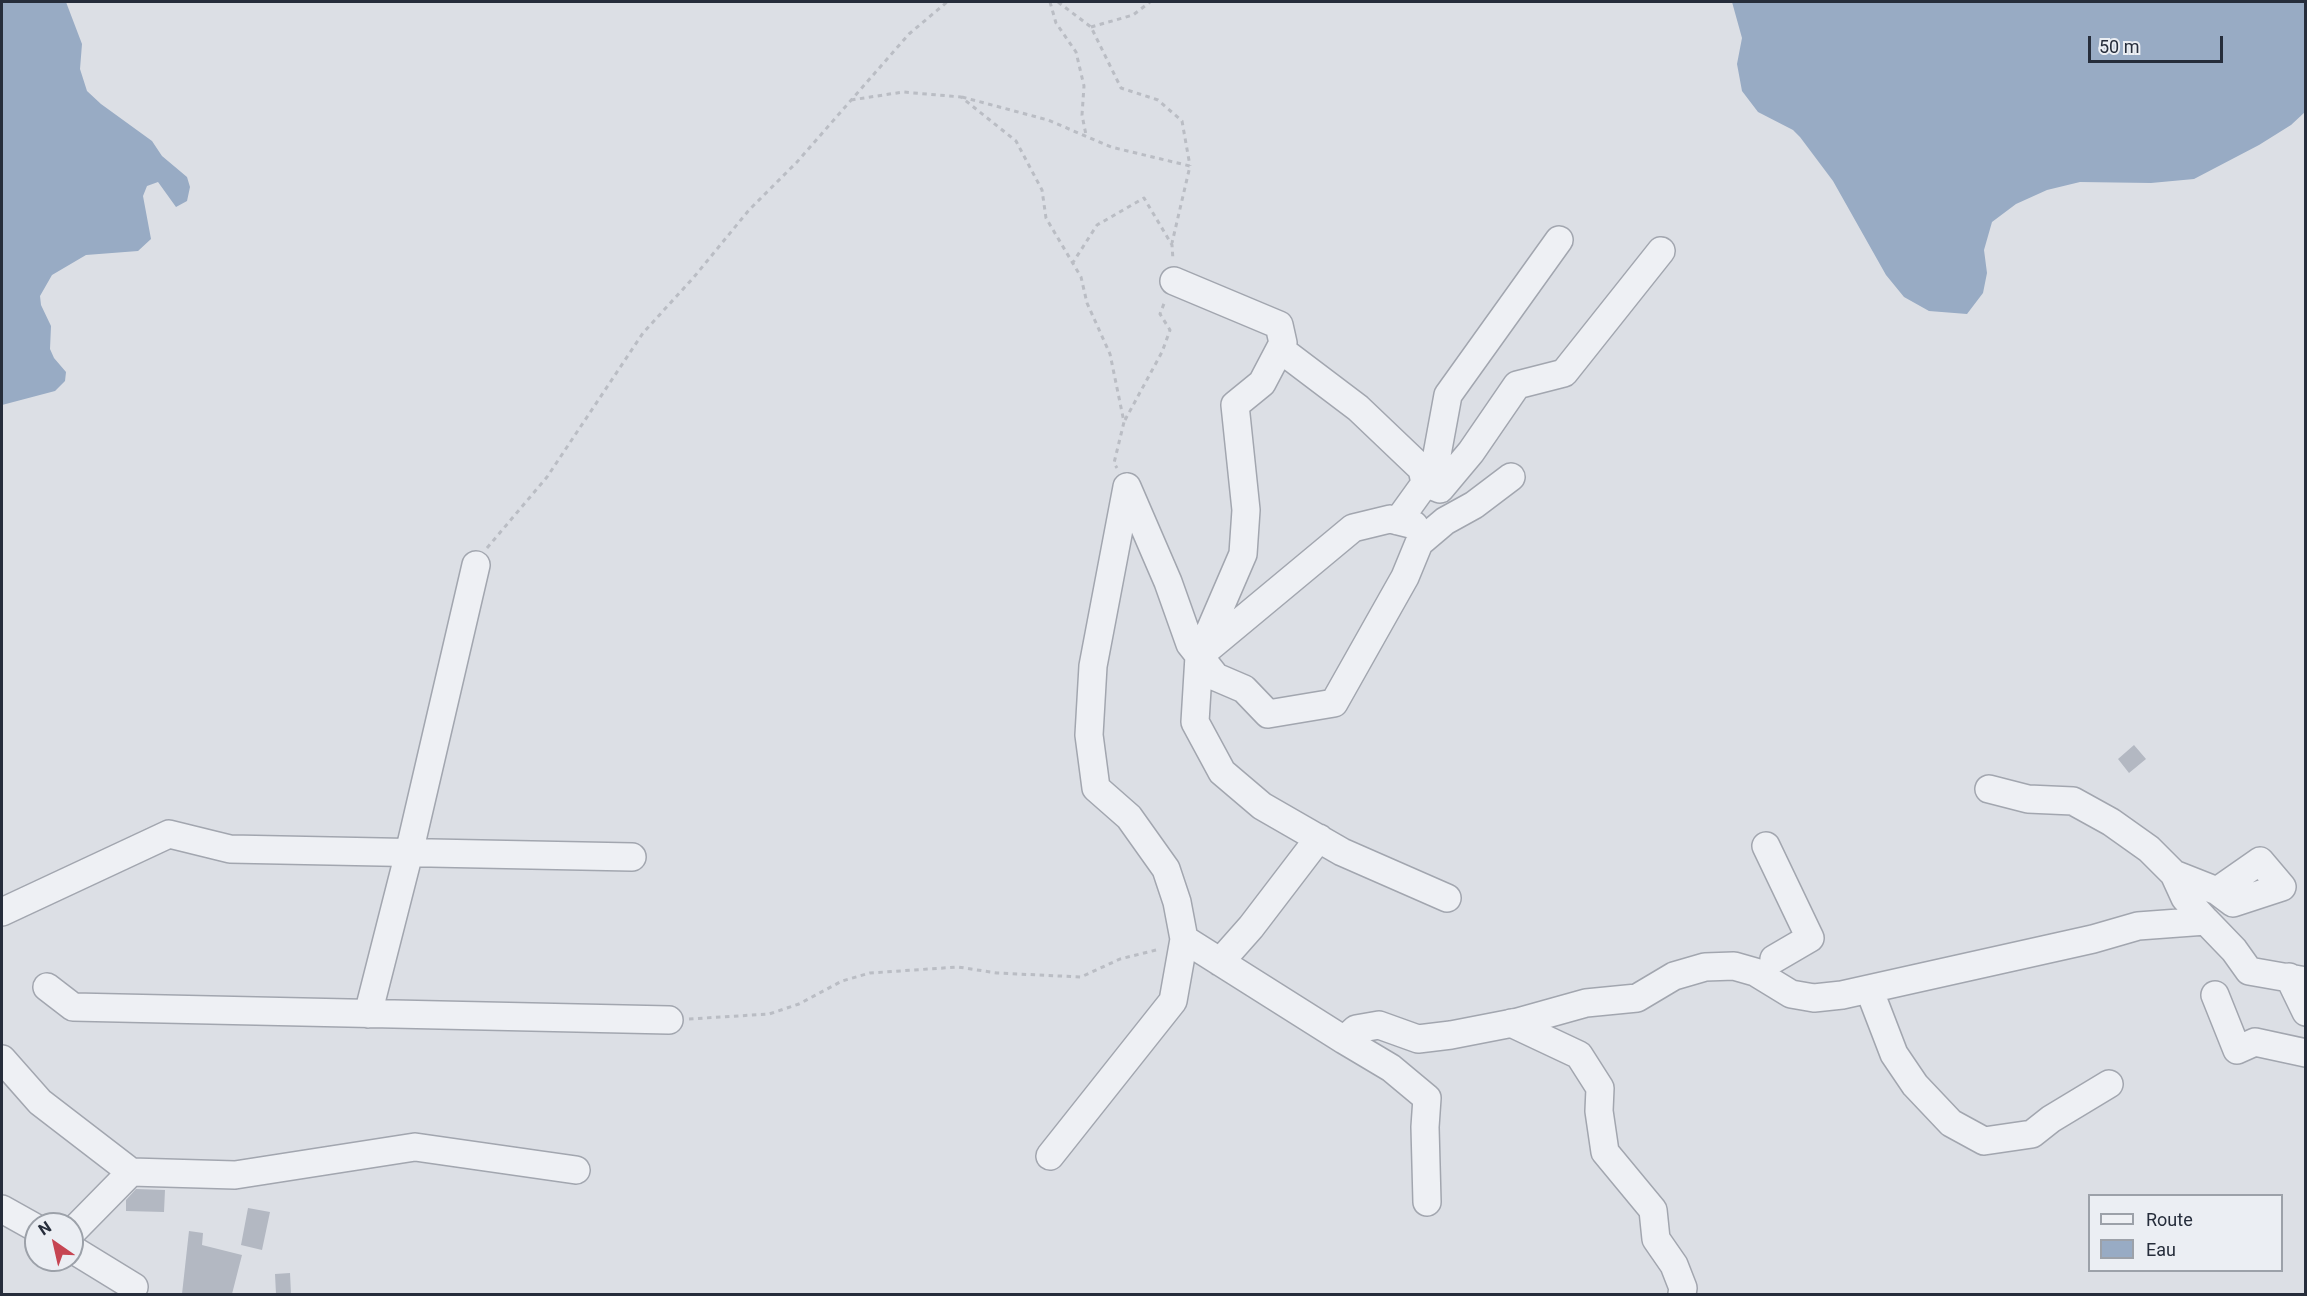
<!DOCTYPE html>
<html>
<head>
<meta charset="utf-8">
<style>
  body { margin:0 }
  #map { position:relative; width:2307px; height:1296px; overflow:hidden; background:#dcdfe5; font-family:Roboto,sans-serif }
  canvas { display:block }
  .frame { position:absolute; inset:0; border:3px solid #262d3b; pointer-events:none }
  .legend { position:absolute; left:2088px; top:1194px; width:195px; height:78px; box-sizing:border-box; background:#ebeef3; border:2px solid #9ca1a9; margin:0; padding:8px 10px; list-style:none; font-size:18px; color:#262d3b }
  .legend li { display:flex; align-items:center; gap:12px; height:30px }
  .legend b { width:30px; border:2px solid #9ca1a9 }
  .north { position:absolute; left:24px; top:1212px; width:60px; height:60px; box-sizing:border-box; background:#ebeef3; border:2px solid #9ca1a9; border-radius:50%; rotate:326deg; font-size:16px; font-weight:700; line-height:24px; text-align:center; color:#262d3b }
  .north::after { content:''; display:block; margin:auto; width:21px; height:27px; background:#c64552; clip-path:polygon(50% 0,100% 100%,50% 72%,0 100%) }
  .scale { position:absolute; left:2088px; top:36px; width:135px; height:27px; box-sizing:border-box; border:3px solid #262d3b; border-top:0; padding-left:8px; font-size:18px; line-height:21px; white-space:nowrap; color:#262d3b; -webkit-text-stroke:4px #ebeef3; paint-order:stroke }
</style>
</head>
<body>
<div id="map">
<canvas width="2307" height="1296"></canvas>
<div class="frame"></div>
<ul class="legend">
<li><b style="height:8px;background:#eef0f4"></b>Route</li>
<li><b style="height:16px;background:#98abc4"></b>Eau</li>
</ul>
<div class="north">N</div>
<div class="scale">50 m</div>
</div>
<script>
const g = document.querySelector('canvas').getContext('2d');
g.lineJoin = 'round';
function fill(path, color) { g.fillStyle = color; g.fill(path, 'evenodd'); }
const poly = rows => new Path2D(rows.map(r => 'M' + r).join(''));
function strokePath(path, color, width, dash) { g.strokeStyle = color; g.lineWidth = width; g.lineCap = dash ? 'butt' : 'round'; g.setLineDash(dash || []); g.stroke(path); }
fill(poly([
  [2,2,66,2,82,44,80,69,87,91,101,104,152,141,162,156,187,177,190,187,187,201,176,207,158,182,147,186,143,196,151,239,138,251,86,255,52,275,40,296,41,305,51,326,50,349,54,358,66,372,65,381,55,391,2,405],
  [1732,2,2305,2,2305,112,2291,125,2259,145,2194,179,2151,183,2080,182,2047,190,2016,204,1992,222,1984,250,1987,273,1983,293,1967,314,1929,311,1904,297,1886,275,1833,181,1800,137,1793,130,1758,112,1742,91,1737,64,1742,38]
]), '#98abc4');
fill(poly([
  [2134,745,2146,759,2129,773,2118,759],
  [136,1189,165,1190,164,1212,126,1211,126,1200],
  [248,1208,270,1212,262,1250,241,1245],
  [189,1231,203,1233,202,1245,242,1255,232,1294,182,1294],
  [290,1273,291,1294,276,1294,275,1274]
]), '#b3b8c2');
const minor = poly([
  [1174,281,1279,325,1283,343,1262,383,1235,405,1246,510,1243,554,1199,656,1195,722,1222,772,1262,806,1342,852,1447,898],
  [1280,349,1358,408,1422,469,1425,483,1440,489,1471,452,1517,385,1564,373,1661,251],
  [1127,487,1168,582,1190,644,1216,677,1244,689,1268,714,1334,703,1405,577,1419,543,1445,521,1474,505,1511,477],
  [1398,521,1434,471,1448,395,1559,240],
  [1205,651,1353,528,1390,519,1414,525],
  [1989,789,2028,799,2073,801,2111,822,2149,849,2174,874,2185,898,2206,921],
  [1766,846,1810,938,1774,959],
  [2174,874,2217,891,2233,903,2282,887,2260,861,2217,891],
  [2,912,169,834,230,849,632,857],
  [1184,939,1344,1040,1356,1029,1379,1025,1418,1039,1451,1035,1518,1022,1586,1003,1637,998,1674,976,1705,967,1734,966,1755,972,1791,994,1814,998,1842,995,2093,939,2138,926,2206,921,2234,950,2249,971,2306,981],
  [1220,962,1251,927,1319,838],
  [2289,977,2306,1012],
  [47,987,73,1007,669,1020],
  [1869,989,1894,1054,1915,1085,1951,1123,1984,1141,2032,1134,2051,1119,2109,1084],
  [2215,995,2237,1050,2255,1042,2306,1053],
  [368,1014,409,853,476,565],
  [1511,1023,1579,1055,1600,1088,1599,1111,1605,1152,1653,1210,1656,1239,1674,1265,1683,1288,1682,1294],
  [1344,1040,1391,1068,1427,1098,1425,1127,1427,1202],
  [2,1059,40,1102,131,1172,235,1175,415,1147,576,1170],
  [1050,1156,1173,1001,1184,939,1177,902,1166,869,1129,817,1096,788,1089,735,1093,666,1127,487],
  [2,1209,36,1228],
  [72,1232,131,1172],
  [72,1249,134,1287]
]);
strokePath(minor, '#a2a6af', 30);
strokePath(poly([
  [1050,2,1056,23,1076,52,1084,86,1082,115,1086,135],
  [1058,2,1091,27,1121,88,1158,100,1182,121,1190,166],
  [1091,27,1133,15,1150,2],
  [962,97,1048,120,1111,147,1190,166,1172,243],
  [851,100,903,92,961,97,1016,141,1042,190,1046,218,1081,277,1087,303,1110,354,1124,422,1114,463,1117,468],
  [1072,264,1097,225,1144,198,1172,245,1173,260],
  [1125,420,1162,352,1170,330,1160,314,1165,301],
  [487,548,547,477,643,333,694,277,749,210,797,162,909,34,947,2],
  [689,1019,769,1014,799,1004,842,981,870,973,958,967,997,973,1081,977,1120,959,1160,949]
]), '#babdc4', 3, [4.5, 4.5]);
strokePath(minor, '#eef0f4', 27);
</script>
</body>
</html>
